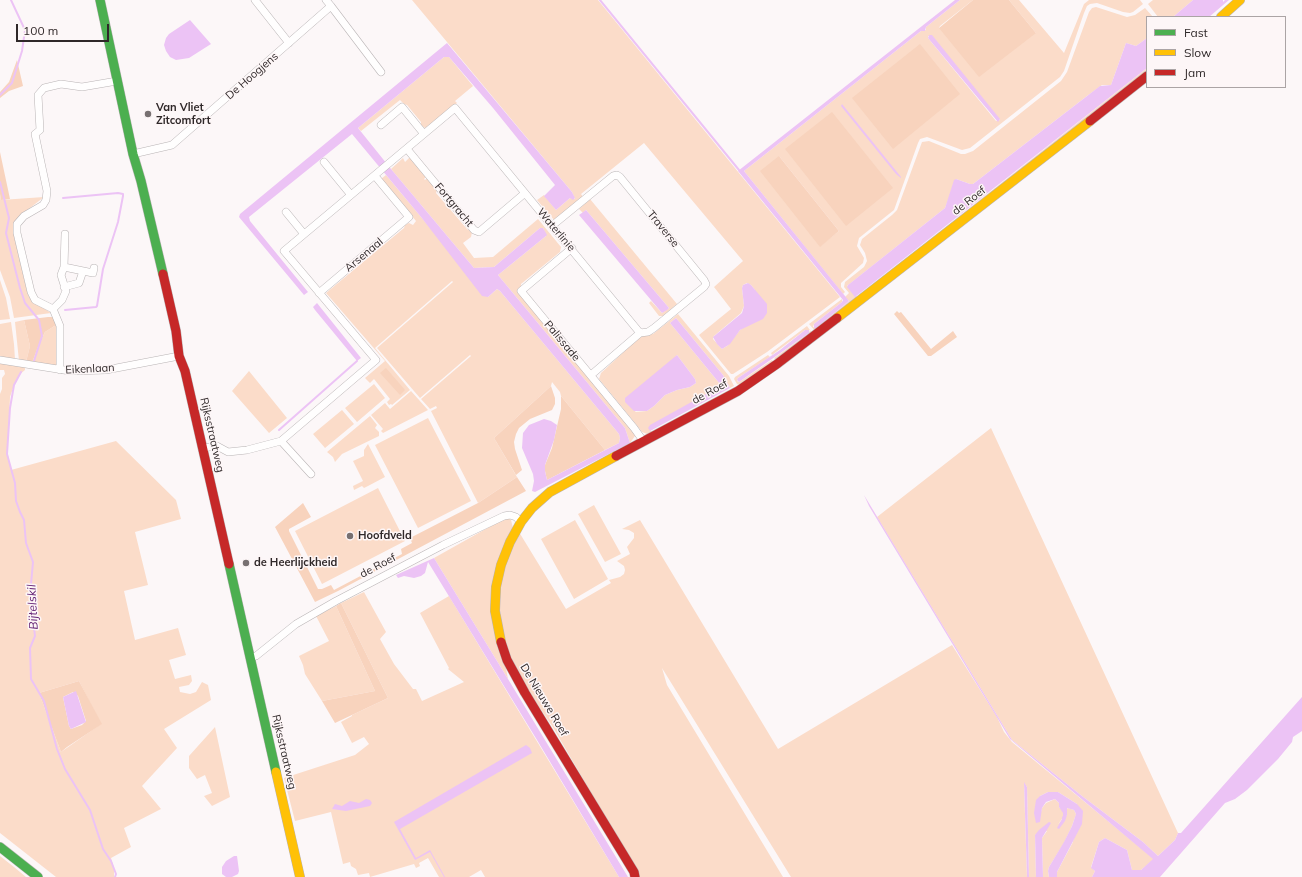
<!DOCTYPE html>
<html>
<head>
<meta charset="utf-8">
<style>
  body { margin:0 }
  #map { position:relative; width:1302px; height:877px; overflow:hidden; background:#fcf7f8; font-family:Mulish,sans-serif }
  canvas { display:block }
  .legend { position:absolute; left:1146px; top:16px; width:140px; height:72px; box-sizing:border-box; background:#fdf6f7; border:1px solid #aba4a5; margin:0; padding:5px 7px; list-style:none; font-size:12px; color:#2f2829 }
  .legend li { display:flex; align-items:center; gap:8px; height:20px }
  .legend b { width:20px; border:1px solid #aba4a5 }
  .scale { position:absolute; left:16px; top:24px; width:93px; height:18px; box-sizing:border-box; border:2px solid #2f2829; border-top:0; padding-left:5px; font-size:12px; line-height:14px; white-space:nowrap; color:#2f2829; -webkit-text-stroke:3px #fdf6f7; paint-order:stroke }
</style>
</head>
<body>
<div id="map">
<canvas width="1302" height="877"></canvas>
<ul class="legend">
<li><b style="height:5px;background:#4caf50"></b>Fast</li>
<li><b style="height:5px;background:#ffc107"></b>Slow</li>
<li><b style="height:5px;background:#c62828"></b>Jam</li>
</ul>
<div class="scale">100 m</div>
</div>
<script>
const g = document.querySelector('canvas').getContext('2d');
g.lineJoin = 'round';
function fill(path, color) { g.fillStyle = color; g.fill(path, 'evenodd'); }
const poly = rows => new Path2D(rows.map(r => 'M' + r).join(''));
function strokePath(path, color, width, dash) { g.strokeStyle = color; g.lineWidth = width; g.lineCap = dash ? 'butt' : 'round'; g.setLineDash(dash || []); g.stroke(path); }
function write(font, color, halo, rows, align = 'center') {
  g.font = font + ' Mulish,sans-serif'; g.lineWidth = 3; g.setLineDash([]); g.textBaseline = 'middle'; g.strokeStyle = halo; g.fillStyle = color; for (const [text, x, y, turn = 0] of rows) {
    g.save(); g.translate(x, y); g.rotate((+turn || 0) * Math.PI / 180); g.textAlign = isNaN(turn) ? turn : align; if (halo) g.strokeText(text, 0, 0); g.fillText(text, 0, 0); g.restore();
  }
}
fill(poly([
  [412,0,598,0,840,297,767,352,733,374,731,374,699,335,731,309,714,287,743,261,644,143,581,194,583,197,556,219,554,220,537,200,544,195,556,210,570,198,575,199,572,192],
  [747,283,751,285,755,290,743,328,740,330,727,346,722,349,713,339,714,336,741,313,744,306,742,288,743,285],
  [960,0,973,0,940,26,939,28,1036,33,1009,0,1019,0,1064,53,1084,4,1089,0,1140,0,1143,4,1133,12,1130,13,1123,12,1097,3,1090,4,1087,6,1084,13,1064,71,1060,77,970,148,962,150,927,137,920,139,918,143,894,210,859,238,857,246,864,258,863,263,841,283,841,287,845,292,843,294,744,171,921,31,926,30,926,27],
  [928,36,932,36,1000,120,996,121,928,38],
  [779,156,839,231,820,246],
  [1153,0,1193,0,1173,17,1158,17,1148,4],
  [1096,7,1127,17,1135,15,1145,8,1153,17,1147,17,1147,38,1136,46,1126,43,1111,85,1102,85,1087,96,973,184,970,184,956,179,945,208,847,286,857,297,1147,68,1147,73,816,332,809,324,842,299,842,302,814,324,813,327,816,328,849,301,845,297,849,293,844,287,845,282,864,267,867,261,865,253,860,245,862,239,892,215,897,210,922,142,929,141,961,154,965,154,973,151,1061,81,1067,72,1089,12,1092,8],
  [444,57,449,57,473,86,455,101,457,103,429,127,425,128,421,125,421,122,407,105,404,104,400,100,361,131,358,128],
  [410,157,426,177,424,179,425,180,427,178,437,190,436,193,467,229,472,232,471,237,463,243,474,258,493,257,538,219,561,247,560,252,521,284,521,287,517,291,634,431,635,436,630,443,625,428,498,275,546,236,543,228,540,228,494,267,474,268,391,169,403,158,405,162],
  [386,175,488,297,497,289,500,291,619,434,620,438,619,443,605,450,561,396,560,392,552,382,551,386,494,438,517,477,478,503,431,411,437,408,436,406,430,409,421,399,471,356,470,355,420,398,377,348,453,282,452,281,375,348,410,390,392,405,391,404,389,405,387,402,390,399,374,379,370,383,365,378,385,361,326,293,404,228,405,225,409,223,413,225,416,221,381,179],
  [0,194,1,200,44,197,21,215,14,228,14,236,28,295,31,300,51,313,14,318,10,297,0,270],
  [590,199,677,304,663,316,659,316,649,303,651,301,662,313,669,308,586,210,583,213,579,209],
  [0,280,6,298,10,319,0,320],
  [678,314,729,376,734,386,730,388,723,375,676,318,670,323,720,384,715,389,650,431,652,431,650,435,642,432,639,428,599,379,601,373,642,335,653,334],
  [677,355,695,379,696,383,690,387,677,390,665,395,654,406,647,411,635,412],
  [24,320,30,346,26,362,19,361,15,322],
  [11,322,14,344,15,360,0,358,0,324],
  [56,325,56,366,32,363,39,344,45,332],
  [807,326,812,333,777,361,774,358,809,333,810,330,805,330,772,355,771,353],
  [768,355,770,357,738,378,737,381,739,382,772,360,774,363,739,385,737,384,734,379,735,377],
  [0,363,25,367,25,370,19,375,14,385,10,397,9,421,7,450,11,470,116,441,176,500,181,519,135,532,148,585,124,591,135,640,178,628,186,655,169,660,175,679,191,675,192,681,189,685,179,687,180,692,190,694,196,692,202,682,208,685,211,700,164,729,177,748,142,786,161,809,124,828,131,847,111,858,114,868,114,877,56,877,0,833,0,394,2,389,2,378,5,374,4,370,0,370],
  [79,681,101,724,61,752,39,693],
  [249,371,287,418,269,433,232,391],
  [374,384,385,398,357,422,345,408],
  [411,391,428,410,383,433,381,431,383,429,371,415,385,403,390,409],
  [342,410,354,424,325,448,313,434],
  [370,416,377,425,375,428,379,432,379,436,342,454,335,462,333,457,327,452],
  [428,418,471,501,418,528,375,445],
  [991,428,1178,833,1175,840,1158,856,1143,842,1082,796,1012,740,877,517],
  [368,444,385,477,368,486,364,488,362,486,354,490,353,486,363,481,353,461,364,456,364,450],
  [378,488,405,541,322,584,295,531],
  [594,505,621,554,605,562,578,514],
  [507,517,511,520,513,528,496,571,505,663,508,679,434,558],
  [575,520,608,579,574,599,541,539],
  [640,520,778,749,952,645,997,717,1004,732,1012,742,1154,859,1141,870,1132,870,1127,850,1105,838,1099,842,1091,867,1095,871,1092,877,1057,877,1057,872,1073,842,1077,804,1058,792,1048,792,1040,796,1041,812,1042,808,1046,803,1055,799,1059,803,1059,807,1064,812,1063,817,1062,817,1062,819,1058,824,1067,815,1066,809,1068,808,1074,810,1076,814,1072,826,1064,843,1049,867,1048,871,1049,877,1043,877,1042,838,1047,831,1035,835,1036,877,1029,877,1027,787,1024,783,1027,877,791,877,662,668,667,685,783,877,640,877,554,729,515,671,501,634,498,596,502,570,519,532,566,609,611,583,609,580,620,577,624,574,625,570,624,566,617,561,630,554,627,547,634,538,634,533,629,530,622,529],
  [364,592,386,632,380,639,394,664,413,689,416,689,422,701,464,682,448,669,449,668,420,613,449,596,619,877,485,877,481,870,469,877,439,877,428,858,419,863,420,866,416,868,414,864,370,877,369,873,358,875,356,869,351,866,350,862,343,864,331,812,295,821,284,778,355,755,369,744,364,737,352,743,341,722,352,716,352,715,388,698,341,603],
  [336,606,375,691,322,701,305,674,303,665,299,656,329,641,316,616],
  [215,727,230,797,212,806,204,796,212,793,205,775,197,779,189,768,189,756],
  [0,856,14,867,26,877,0,877]
]), '#fbdcc9');
fill(poly([
  [973,0,1009,0,1036,33,979,77,939,28],
  [920,44,960,94,893,149,852,98],
  [17,60,23,86,9,91,0,98,0,92,9,82],
  [832,112,893,188,846,226,785,149],
  [0,152,10,199,1,200,0,194],
  [779,156,839,231,820,247,760,171],
  [897,311,899,313,901,312,931,349,953,331,957,337,931,356,928,356,894,314],
  [48,317,55,317,56,325,45,332,39,344,32,363,26,362,30,346,24,320],
  [386,368,405,390,400,395,380,373],
  [551,386,555,398,555,404,552,410,530,419,519,428,516,434,514,442,515,449,522,470,516,475,494,438],
  [561,396,605,450,547,480,545,471,545,465,552,448,561,409],
  [517,477,526,491,338,591,315,602,275,527,303,503,311,517,289,529,289,531,318,589,322,589,331,585,334,590,402,554,401,549,412,543,410,538,478,503],
  [341,603,388,698,335,723,322,701,375,691,336,606],
  [79,681,102,724,67,747,61,752,39,693],
  [73,692,78,696,86,721,82,725,71,729,69,726,63,697]
]), '#f8d3bd');
fill(poly([
  [955,0,960,0,926,27,925,31,921,31,744,171,849,301,816,328,814,328,814,324,842,302,843,300,738,171],
  [1193,0,1223,0,1223,2,1225,0,1229,0,1209,17,1173,17],
  [190,20,211,44,189,58,176,60,170,57,166,51,164,45,166,38,169,34],
  [929,35,932,35,1000,119,998,122,928,38],
  [1147,38,1147,68,855,297,847,287,848,285,945,208,954,180,956,179,970,184,973,184,1100,86,1111,85,1126,43,1136,46],
  [447,43,572,192,575,198,573,200,570,198,556,210,544,196,555,185,493,108,449,57,444,57,358,128,391,169,474,268,494,267,540,228,543,228,547,235,546,236,498,275,625,428,630,443,535,492,532,491,534,481,533,474,522,448,523,433,529,425,544,419,551,421,557,425,554,440,545,465,545,471,547,480,619,443,620,438,619,434,500,291,497,289,488,297,482,296,421,217,352,134,249,217,250,221,308,292,304,295,239,217,240,214],
  [842,104,901,177,901,178,896,174,841,106],
  [586,210,669,308,667,310,662,313,579,215],
  [748,283,751,285,767,304,767,313,763,319,740,330,730,344,722,349,717,344,713,337,742,313,744,306,742,288,743,285],
  [317,303,361,358,357,361,315,310,313,307],
  [676,318,723,375,730,388,650,431,648,428,650,425,715,389,720,384,670,323],
  [805,330,809,330,809,333,739,382,737,380,738,378,780,350],
  [677,355,695,379,696,383,690,387,677,390,665,395,654,406,647,411,634,411,625,402,625,398],
  [864,495,1012,740,1082,796,1143,842,1158,856,1175,840,1178,833,1181,833,1302,697,1302,731,1293,737,1292,742,1278,759,1247,790,1235,799,1225,803,1160,877,1092,877,1095,871,1091,868,1099,842,1105,838,1127,850,1132,870,1141,870,1153,859,1010,739,869,506],
  [434,558,508,679,628,877,619,877,537,740,428,562,425,573,421,576,414,578,404,576,398,578,396,575],
  [76,691,86,722,71,729,69,726,63,697],
  [526,745,530,748,532,753,400,829,416,858,430,850,445,877,444,877,430,852,415,860,394,822],
  [1024,782,1027,787,1029,877,1027,877,1027,876],
  [1048,792,1058,792,1077,804,1083,811,1082,824,1057,872,1057,877,1049,877,1048,871,1049,867,1064,842,1072,826,1076,814,1074,810,1067,808,1067,815,1065,821,1059,829,1057,828,1062,819,1062,816,1063,817,1063,813,1059,807,1059,803,1055,799,1046,802,1042,808,1040,822,1036,823,1034,813,1036,800,1040,796],
  [366,799,370,800,372,803,370,806,346,811,332,809,335,804,342,806,350,801,359,803],
  [1049,822,1051,823,1042,838,1043,877,1036,877,1035,835,1039,830],
  [234,856,237,856,239,871,238,874,232,877,226,877,222,874,222,867,226,861]
]), '#ecc3f5');
strokePath(poly([
  [600,0,739,170],
  [0,95,12,83,22,51,25,30,11,0],
  [0,182,9,218,6,233,20,288,25,303,39,320,42,336,34,361],
  [63,198,118,193,123,194,123,196,118,222,103,269,97,306,96,307,65,310],
  [21,372,14,385,10,408,7,454,15,483,16,501,20,512,24,520,26,543,33,562,30,595,35,636,30,648,31,679,44,701,57,749,65,769,90,810,103,849,111,861,116,874,115,877],
  [279,430,357,361]
]), '#ecc3f5', 2);
const street = poly([
  [255,0,289,43],
  [331,6,381,72],
  [381,125,402,107,424,134],
  [407,149,474,230,479,232,525,193],
  [133,154,172,145,331,6,326,0],
  [324,162,351,195],
  [286,212,304,234],
  [553,225,613,176,617,175,620,177,704,280,706,284,704,287,654,328,648,332,640,333],
  [572,248,521,291,634,428,644,442],
  [64,267,93,273,94,268],
  [64,287,79,283,83,271],
  [319,293,409,217,375,176],
  [53,309,62,300,66,291,61,275,64,267,65,234],
  [0,360,70,371,106,370,179,356],
  [60,370,60,326,53,309,35,300,31,292,17,233,17,224,24,216,43,205,46,200,47,191,35,134,40,130,38,95,44,88,61,84,82,87,117,81],
  [281,441,376,360,284,251,455,108,640,333,591,375],
  [202,448,217,446,228,452,247,450,281,441,311,474],
  [250,658,256,656,296,624,336,601,443,545,504,516,510,515,516,517,521,522]
]);
const fast = poly([
  [100,0,133,154,141,181,163,274],
  [229,564,276,772],
  [0,847,38,877]
]);
const slow = poly([
  [1221,17,1240,0],
  [837,318,1090,121],
  [501,642,495,611,496,587,501,565,510,542,521,522,532,508,550,492,616,456],
  [276,772,300,877]
]);
const jam = poly([
  [1090,121,1147,76],
  [163,274,176,331,179,356,185,371,229,564],
  [616,456,738,391,777,364,837,318],
  [501,642,507,660,525,693,634,872,635,877]
]);
strokePath(street, '#b9b4b5', 8);
strokePath(fast, '#b9b4b5', 10);
strokePath(slow, '#b9b4b5', 10);
strokePath(jam, '#b9b4b5', 10);
strokePath(street, '#fffefe', 7);
strokePath(fast, '#4caf50', 9);
strokePath(slow, '#ffc107', 9);
strokePath(jam, '#c62828', 9);
for (const [x, y, r, color] of [
  [148,114,4,"#777071"],
  [350,536,4,"#777071"],
  [246,563,4,"#777071"]
]) { const dot = new Path2D(); dot.arc(x, y, r, 0, 2 * Math.PI); g.fillStyle = color; g.fill(dot); strokePath(dot, '#fdf6f7', 1.5); }
write('11px', '#2f2829', '#fdf6f7', [
  ["De Hoogjens",252,76,-41],
  ["de Roef",969,201,-38],
  ["Fortgracht",454,205,50],
  ["Traverse",663,229,51],
  ["Waterlinie",556,230,50],
  ["Arsenaal",364,255,-40],
  ["Palissade",562,341,50],
  ["Eikenlaan",90,369,-3],
  ["de Roef",710,392,-29],
  ["Rijksstraatweg",212,435,77],
  ["de Roef",378,566,-28],
  ["De Nieuwe Roef",544,700,59],
  ["Rijksstraatweg",284,752,77]
]);
write('bold 11px', '#2f2829', '#fdf6f7', [
  ["Van Vliet",156,108],
  ["Zitcomfort",156,121],
  ["Hoofdveld",358,536],
  ["de Heerlijckheid",254,563]
], 'left');
write('italic 12px', '#632174', '#fdf6f7', [
  ["Bijtelskil",33,607,-93]
]);
</script>
</body>
</html>
